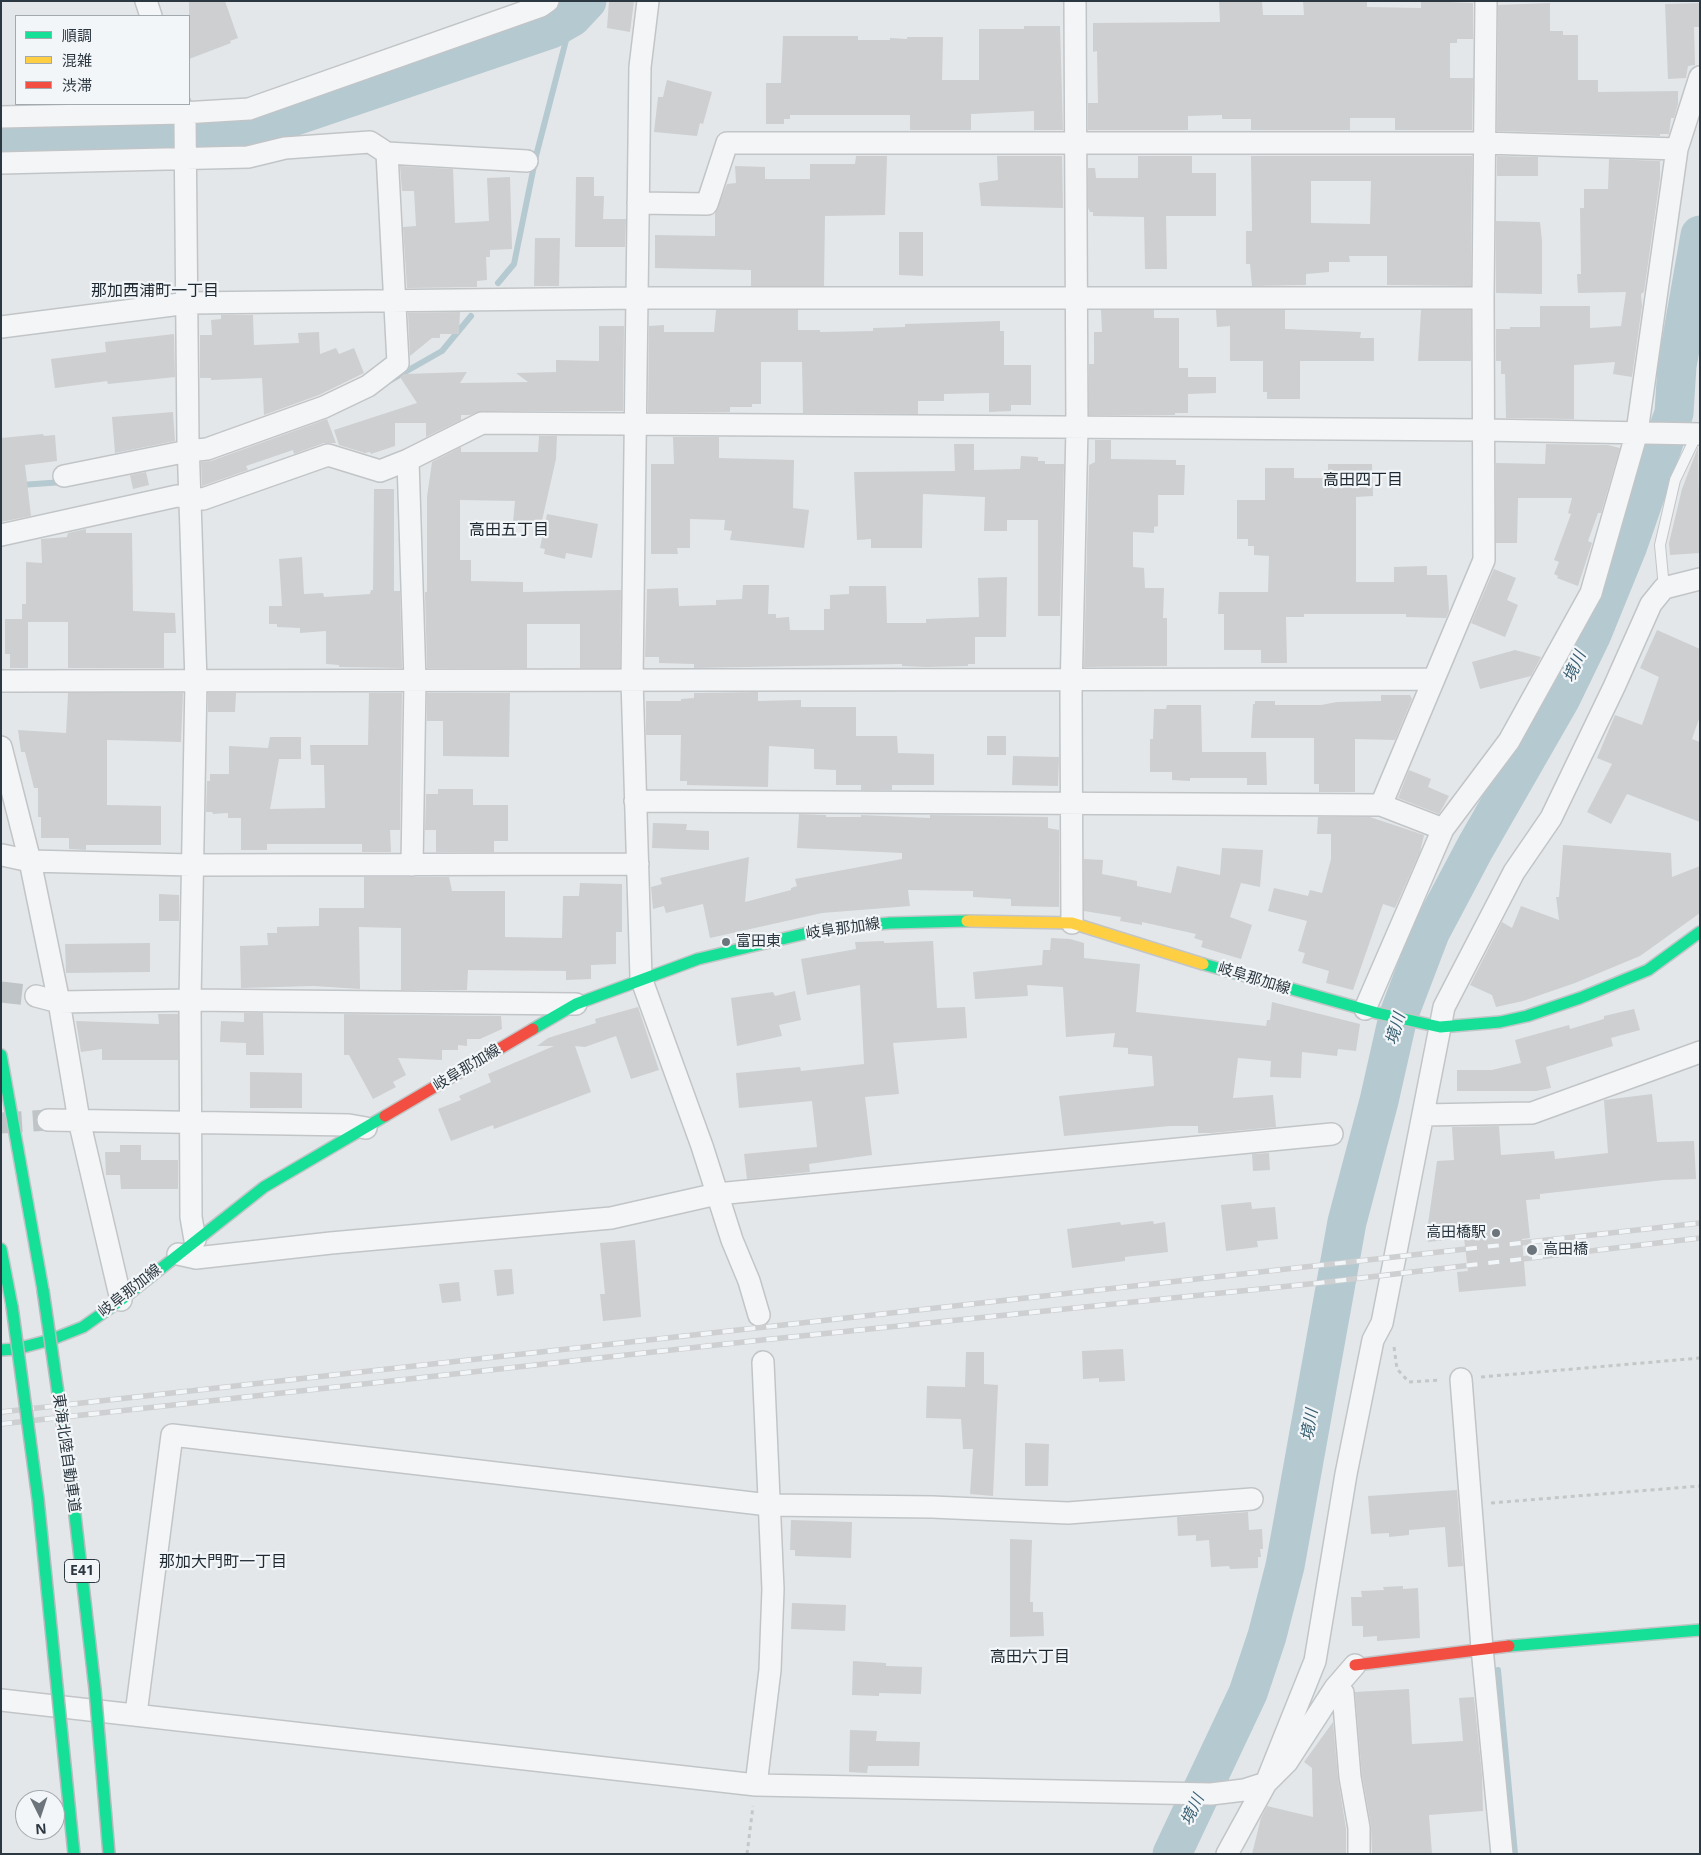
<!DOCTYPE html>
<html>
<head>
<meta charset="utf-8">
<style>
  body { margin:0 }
  #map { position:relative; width:1701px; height:1855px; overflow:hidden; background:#e4e7e9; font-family:"Open Sans","Noto Sans JP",sans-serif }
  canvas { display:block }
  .frame { position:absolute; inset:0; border:2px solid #2c3841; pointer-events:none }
  .legend { position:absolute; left:15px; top:15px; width:175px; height:90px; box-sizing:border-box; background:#f3f6f8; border:1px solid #a3aaaf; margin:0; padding:6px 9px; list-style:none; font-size:15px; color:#2c3841 }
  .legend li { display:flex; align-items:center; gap:10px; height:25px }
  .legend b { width:25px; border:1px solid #a3aaaf }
  .north { position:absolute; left:15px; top:1790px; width:50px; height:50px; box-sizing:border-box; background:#f3f6f8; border:1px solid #a3aaaf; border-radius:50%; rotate:176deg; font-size:14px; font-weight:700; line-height:20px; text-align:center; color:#2c3841 }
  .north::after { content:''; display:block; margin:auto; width:18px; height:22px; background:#6c757c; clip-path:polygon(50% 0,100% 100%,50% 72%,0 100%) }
</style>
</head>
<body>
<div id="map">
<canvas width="1701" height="1855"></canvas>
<div class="frame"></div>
<ul class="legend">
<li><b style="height:6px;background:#16e098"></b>順調</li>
<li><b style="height:6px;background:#ffcf43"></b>混雑</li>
<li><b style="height:6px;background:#f24e42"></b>渋滞</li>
</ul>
<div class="north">N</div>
</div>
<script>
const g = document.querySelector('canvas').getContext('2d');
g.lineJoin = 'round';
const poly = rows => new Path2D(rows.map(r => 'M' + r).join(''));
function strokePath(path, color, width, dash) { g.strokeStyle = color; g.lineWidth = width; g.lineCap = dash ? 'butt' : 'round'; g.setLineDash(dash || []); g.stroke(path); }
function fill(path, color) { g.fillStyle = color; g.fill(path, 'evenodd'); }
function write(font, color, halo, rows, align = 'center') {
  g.font = font + ' "Open Sans","Noto Sans JP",sans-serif'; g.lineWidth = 4.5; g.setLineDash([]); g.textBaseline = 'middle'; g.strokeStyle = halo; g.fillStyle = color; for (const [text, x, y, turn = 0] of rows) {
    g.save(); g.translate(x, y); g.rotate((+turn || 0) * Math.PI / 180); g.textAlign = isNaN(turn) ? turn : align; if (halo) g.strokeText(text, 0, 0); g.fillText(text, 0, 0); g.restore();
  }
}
strokePath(poly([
  [498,283,514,264,536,156,572,17],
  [391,380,442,351,471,316],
  [21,485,63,482],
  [1498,1670,1515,1854]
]), '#b5c9d1', 6);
strokePath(poly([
  [1,139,251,131,551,29,572,17,587,1],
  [1172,1854,1248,1693,1267,1636,1285,1566,1347,1222,1379,1101,1398,1017,1430,933,1475,848,1561,698,1592,634,1627,548,1674,413,1677,366,1700,235]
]), '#b5c9d1', 39);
fill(poly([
  [189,1,225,1,238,38,230,41,231,43,189,59],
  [609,1,634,1,630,32,607,28],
  [1219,1,1262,1,1263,15,1304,15,1303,1,1367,1,1367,7,1421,8,1421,1,1473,3,1473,39,1457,39,1457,43,1450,43,1450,78,1473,78,1472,130,1395,130,1395,118,1350,118,1350,130,1251,130,1251,119,1222,119,1222,115,1188,116,1188,130,1088,130,1088,103,1098,103,1097,51,1093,52,1093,23,1220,22],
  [1550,3,1550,31,1563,31,1563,35,1578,35,1578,80,1598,80,1598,92,1678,91,1678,104,1674,118,1671,118,1669,134,1660,134,1660,136,1497,131,1498,5],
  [1700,3,1700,27,1694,27,1695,65,1688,66,1686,78,1668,79,1665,4],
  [1024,26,1060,26,1063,130,1034,130,1034,111,971,114,971,130,910,130,910,115,790,115,790,119,784,119,784,124,766,124,766,83,781,83,783,36,858,36,858,40,890,40,890,38,907,39,907,37,943,37,942,80,979,80,979,29,1024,29],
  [667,80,712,92,703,124,700,123,697,136,654,132,658,97,663,97],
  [856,156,887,156,885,215,825,216,824,286,751,286,751,270,655,268,655,235,715,236,715,213,727,184,736,183,735,166,765,167,765,179,810,179,810,164,855,164],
  [997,156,1062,156,1063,208,981,206,979,183,998,180],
  [1138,156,1192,156,1192,173,1216,173,1216,216,1166,216,1167,269,1145,269,1144,217,1093,216,1093,212,1090,212,1088,208,1088,168,1095,168,1096,178,1138,178],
  [1251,156,1472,156,1471,286,1387,285,1387,256,1349,256,1350,262,1329,262,1329,272,1306,274,1306,285,1252,286,1250,264,1246,264,1246,231,1252,231],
  [1311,181,1371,181,1370,224,1311,223],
  [1497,156,1538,157,1538,176,1497,176],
  [1609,159,1660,161,1660,178,1644,292,1641,294,1642,306,1632,377,1613,374,1615,362,1574,365,1574,419,1506,418,1505,374,1501,374,1501,361,1496,361,1496,329,1510,329,1510,327,1540,327,1540,306,1590,306,1590,328,1621,326,1626,292,1578,293,1577,274,1581,274,1580,208,1584,208,1584,189,1608,189],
  [400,166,453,169,455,223,489,221,487,178,510,177,512,249,490,250,490,257,486,257,487,280,477,281,477,287,407,288,403,227,416,226,414,191,402,191],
  [576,177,594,177,594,196,604,196,603,219,626,219,625,247,575,247],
  [1496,221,1540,222,1542,241,1542,294,1496,293],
  [899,232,923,232,923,276,899,275],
  [535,238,560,238,559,286,534,286],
  [716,310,798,310,798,330,820,330,820,332,873,331,873,328,905,327,905,324,1000,321,1000,331,1004,331,1004,365,1031,365,1031,405,1011,405,1011,411,989,412,989,393,944,394,944,401,918,401,918,414,803,413,802,362,761,362,761,404,752,404,752,407,730,407,730,412,648,412,649,326,664,325,664,332,714,332],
  [1101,310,1154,310,1154,318,1179,318,1179,368,1188,368,1188,377,1216,377,1216,393,1188,394,1188,413,1175,413,1175,415,1089,415,1089,364,1094,364,1094,332,1102,332],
  [1216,310,1285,310,1285,329,1361,332,1360,338,1374,338,1374,361,1300,361,1300,399,1267,399,1267,392,1263,392,1263,361,1230,361,1230,326,1217,327],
  [1421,310,1471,310,1471,361,1418,361],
  [460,312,459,334,440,334,440,338,432,338,410,356,408,313],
  [221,315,253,315,254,345,299,343,298,333,319,332,320,354,336,348,339,354,354,348,364,373,319,395,264,415,262,378,211,380,211,378,200,378,200,335,212,335,211,320,221,319],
  [599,326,624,326,623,411,482,411,470,415,461,415,461,420,426,437,426,423,395,423,395,446,371,454,370,452,365,453,339,445,334,430,417,403,400,377,404,374,467,372,460,383,528,382,516,373,556,372,556,360,599,361],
  [174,334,175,377,108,384,107,381,55,388,51,359,106,352,105,342],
  [173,412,175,441,115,453,112,417],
  [327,419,336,443,324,443,294,454,293,450,246,466,248,470,202,486,201,462,211,461],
  [43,434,44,436,55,435,57,461,25,465,31,516,1,522,1,438],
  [539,436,557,436,556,459,541,525,513,522,515,501,460,500,460,560,471,560,471,581,523,582,523,592,621,590,620,668,580,668,580,624,527,624,527,668,427,668,425,592,427,592,427,497,432,462,461,447,461,452,538,452],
  [673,437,719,437,719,458,794,460,793,508,809,510,804,548,730,540,732,531,724,530,725,520,690,519,690,548,677,548,678,554,651,554,651,464,674,464],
  [1095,440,1111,440,1111,459,1176,460,1176,465,1185,465,1184,495,1158,495,1158,526,1154,527,1154,533,1133,532,1133,567,1144,568,1145,588,1164,588,1163,618,1167,618,1167,666,1084,667,1089,465,1095,462],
  [954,444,974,444,974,470,1020,469,1021,456,1038,457,1038,461,1045,461,1045,464,1064,464,1060,616,1038,616,1038,520,1007,520,1007,531,984,531,985,497,923,494,922,548,871,548,871,539,857,540,854,472,955,471],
  [1546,444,1608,445,1620,448,1601,513,1598,513,1588,541,1592,543,1578,586,1557,578,1558,576,1554,574,1559,562,1554,560,1571,514,1568,513,1572,498,1518,498,1517,543,1496,543,1496,463,1545,464],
  [1698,447,1700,553,1670,555,1669,543,1682,489],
  [1328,464,1372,464,1373,496,1356,497,1356,582,1394,582,1394,567,1427,566,1427,575,1447,575,1449,611,1446,618,1406,617,1406,614,1304,614,1304,617,1286,617,1287,663,1261,663,1261,650,1224,650,1224,614,1218,614,1219,592,1268,592,1269,556,1254,555,1254,546,1248,546,1248,539,1237,539,1237,500,1265,500,1265,468,1294,468,1294,478,1328,478],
  [146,472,149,485,133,489,130,475],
  [374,489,394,489,394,591,400,591,402,668,339,667,339,665,326,664,326,631,300,633,300,628,277,627,277,624,269,624,269,606,282,606,279,559,302,557,304,594,323,593,324,597,370,594,371,590,373,590],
  [547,514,598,524,592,558,566,553,565,559,544,554,545,549,540,548],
  [86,529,86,533,132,533,133,611,175,613,176,633,164,633,164,668,68,668,68,622,28,622,28,668,10,668,10,654,5,654,5,619,22,619,22,604,26,604,26,562,42,563,41,539,67,537,68,533],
  [1494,569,1516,578,1507,600,1518,605,1505,637,1471,623],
  [1007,577,1006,637,975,637,975,664,968,664,968,666,926,667,902,666,902,664,694,668,694,664,659,663,659,657,645,657,647,589,678,588,679,606,716,605,716,600,742,599,743,585,769,585,768,614,776,614,776,618,789,617,790,630,824,630,824,609,830,609,830,595,849,594,849,586,886,586,887,623,926,623,926,619,979,617,978,578],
  [1657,630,1700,649,1700,716,1692,739,1700,742,1700,822,1627,794,1611,824,1587,812,1612,764,1597,758,1615,715,1642,725,1659,677,1640,668],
  [1515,650,1541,657,1531,676,1480,689,1472,662],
  [758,692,758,701,801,700,801,707,856,707,856,736,897,736,898,753,934,754,934,785,892,785,892,790,861,790,861,785,836,785,836,770,814,769,814,749,769,746,768,787,687,785,687,781,680,781,681,735,646,735,646,701,681,701,681,699,694,698,694,693],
  [68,693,183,693,181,742,107,740,107,805,161,806,161,845,86,845,86,850,69,849,69,838,41,838,41,817,38,817,38,788,34,788,25,752,21,752,18,730,66,733],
  [208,693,236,693,235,712,208,712],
  [369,693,402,693,400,830,390,830,391,852,362,852,362,844,267,844,267,850,241,850,241,818,228,818,228,813,213,814,212,812,206,812,207,781,210,781,210,774,229,774,229,746,268,748,270,737,301,737,301,759,279,759,270,809,325,808,324,765,311,765,310,745,368,745],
  [427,693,510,693,509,757,443,756,443,721,427,721],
  [1381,695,1410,695,1412,699,1395,740,1355,739,1355,792,1319,792,1319,784,1314,784,1314,738,1251,738,1253,704,1255,704,1255,701,1275,701,1275,705,1321,705,1337,702,1381,701],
  [1167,705,1201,705,1202,752,1266,752,1267,785,1247,785,1247,778,1190,778,1190,781,1172,780,1172,772,1150,772,1150,739,1153,739,1154,709,1166,709],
  [987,736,1006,736,1006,755,987,755],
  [1013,756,1059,757,1058,786,1012,785],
  [1409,770,1431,779,1428,787,1449,796,1439,814,1398,798],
  [438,789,473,789,473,805,508,805,508,841,494,841,494,852,436,852,436,830,425,830,426,794,438,794],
  [799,814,826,815,826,817,861,817,861,815,930,818,930,815,1048,817,1048,828,1059,830,1059,907,1011,906,1011,899,973,897,973,891,908,890,910,906,822,913,710,938,703,904,666,913,664,906,653,909,651,887,662,884,660,878,749,857,745,902,791,890,791,888,797,886,795,879,902,859,902,853,797,848],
  [1318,817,1370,817,1424,835,1420,852,1395,908,1383,904,1353,990,1326,983,1329,971,1302,963,1305,953,1298,951,1307,921,1268,911,1274,888,1308,896,1310,890,1322,893,1331,859,1331,834,1317,834],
  [653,823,687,824,686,830,709,831,709,850,652,848],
  [1563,845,1671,853,1672,877,1700,866,1700,913,1640,956,1575,983,1523,1001,1496,1007,1492,995,1470,985,1502,922,1512,928,1521,906,1559,920,1556,897,1559,897],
  [1222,848,1263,850,1260,887,1241,883,1230,917,1252,925,1241,959,1201,947,1203,941,1194,938,1196,934,1142,922,1142,925,1120,921,1121,917,1084,911,1084,859,1103,860,1102,874,1137,881,1137,886,1171,893,1177,866,1220,875],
  [364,877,449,877,452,891,505,891,505,937,562,938,563,896,579,896,580,883,622,884,622,932,616,932,616,964,591,965,591,979,566,980,566,971,468,970,467,990,401,990,401,928,359,927,360,989,314,986,241,988,240,946,268,945,267,933,277,933,277,927,319,926,319,908,364,908],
  [159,894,179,895,179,921,159,921],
  [1051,938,1070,939,1084,943,1084,958,1140,964,1136,1012,1266,1026,1267,1020,1270,1020,1272,1002,1360,1024,1356,1051,1338,1049,1337,1056,1302,1052,1301,1078,1270,1077,1271,1061,1238,1058,1233,1098,1273,1095,1276,1127,1212,1133,1198,1133,1198,1126,1170,1126,1064,1136,1059,1096,1154,1086,1152,1056,1128,1054,1128,1048,1113,1047,1115,1033,1066,1037,1063,987,1027,985,1028,996,975,999,973,972,1042,965,1043,950,1050,950],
  [884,941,884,943,933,941,937,1008,965,1007,967,1038,893,1043,899,1094,865,1097,872,1155,809,1164,810,1172,747,1179,744,1154,817,1147,812,1101,739,1108,736,1073,800,1067,801,1071,864,1064,860,985,807,995,801,959,856,949,855,942],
  [150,943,150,972,66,973,65,944],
  [795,991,801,1020,779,1025,782,1036,737,1046,731,998,773,992,775,996],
  [638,1007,659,1070,631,1079,616,1036,585,1047,575,1046,591,1092,494,1129,493,1125,451,1141,438,1109,461,1100,459,1096,491,1082,488,1074,554,1046,537,1046,548,1038,596,1023,595,1019],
  [1634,1009,1640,1030,1611,1038,1613,1046,1546,1067,1551,1088,1536,1091,1457,1091,1457,1070,1492,1070,1521,1063,1515,1040,1569,1025,1570,1029,1604,1019,1604,1016],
  [244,1013,263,1013,264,1055,246,1055,246,1043,220,1042,221,1021,244,1022],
  [158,1014,178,1014,178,1060,102,1060,102,1049,81,1052,76,1021,159,1024],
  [344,1014,501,1016,502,1029,480,1039,467,1039,467,1046,458,1045,458,1050,442,1050,442,1060,398,1058,406,1075,393,1082,396,1087,373,1099,349,1055,344,1055],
  [250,1072,302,1073,302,1108,250,1108],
  [1652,1094,1657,1142,1694,1141,1696,1179,1664,1180,1540,1194,1540,1199,1526,1200,1530,1238,1522,1239,1526,1286,1459,1292,1457,1272,1468,1271,1464,1238,1428,1242,1427,1231,1437,1161,1454,1160,1452,1127,1499,1126,1501,1155,1554,1151,1555,1159,1608,1153,1604,1100],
  [120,1145,141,1145,141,1160,178,1160,178,1189,121,1189,120,1175,106,1175,105,1152,120,1152],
  [1269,1153,1270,1170,1253,1171,1252,1154],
  [1251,1202,1252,1209,1275,1207,1278,1239,1257,1241,1258,1247,1226,1251,1221,1205],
  [1153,1221,1154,1224,1165,1222,1168,1252,1125,1257,1125,1261,1072,1268,1067,1229,1120,1222,1121,1225],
  [635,1240,641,1317,603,1321,600,1294,605,1294,600,1243],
  [512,1269,514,1294,497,1296,494,1270],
  [459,1282,461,1301,442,1303,439,1284],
  [1123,1349,1125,1381,1099,1382,1099,1378,1083,1379,1082,1351],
  [966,1352,984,1352,984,1384,998,1385,993,1496,970,1494,973,1449,963,1449,961,1419,926,1418,927,1386,965,1387],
  [1025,1443,1049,1444,1048,1486,1025,1486],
  [1457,1490,1463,1566,1448,1567,1445,1527,1409,1530,1409,1535,1389,1537,1389,1533,1371,1534,1368,1496],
  [1248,1512,1249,1530,1262,1529,1263,1549,1260,1549,1261,1557,1258,1557,1258,1568,1230,1569,1229,1566,1211,1567,1209,1540,1196,1541,1196,1535,1178,1536,1177,1517],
  [791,1520,852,1522,851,1558,795,1556,795,1550,790,1550],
  [1010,1539,1032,1540,1030,1602,1033,1602,1033,1612,1043,1612,1044,1636,1010,1637],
  [1403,1586,1403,1589,1418,1588,1420,1638,1377,1641,1377,1636,1363,1637,1363,1626,1352,1626,1351,1597,1362,1597,1361,1591,1384,1590,1383,1587],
  [792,1603,846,1605,845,1631,791,1629],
  [853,1661,886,1663,886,1666,922,1667,921,1694,879,1693,879,1696,852,1695],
  [1409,1689,1412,1744,1463,1741,1459,1698,1474,1697,1482,1775,1483,1811,1429,1815,1432,1854,1372,1854,1371,1826,1362,1775,1355,1692],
  [1333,1722,1338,1778,1346,1829,1346,1854,1252,1854,1261,1818,1267,1806,1313,1817,1312,1768,1304,1762],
  [850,1730,877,1731,876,1741,920,1742,919,1766,868,1766,867,1773,849,1772]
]), '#cdcfd1');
strokePath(poly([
  [1,992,36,996],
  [1,1123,48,1120]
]), '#bfc4c7', 21, [21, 11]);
const lane = poly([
  [1664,588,1660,545,1675,480,1697,434]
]);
const street = poly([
  [146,1,151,16],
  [648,1,640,67,632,680,641,978,702,1146,732,1240,749,1281,759,1315],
  [180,104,185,119,188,442,196,681,190,1000,191,1217,195,1240],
  [1,117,183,113,249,109,541,6,548,1],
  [1,163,248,157,285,148,370,142,387,153,527,161],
  [638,203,707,204,727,143,1485,143,1677,149],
  [1,327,188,303,638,298,1483,298],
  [408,460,415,681,412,865],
  [64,476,188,451,207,449,324,407,368,386,398,363,387,153],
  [1,535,177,496,203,499,328,455,380,471,408,460,482,423,1484,430,1700,434],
  [1,681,1434,679],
  [1,747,30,861,59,1002,79,1120,121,1300],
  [635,801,1381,805,1443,829],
  [1381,805,1484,560,1483,298,1486,1],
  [2,855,30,861,191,865,638,864],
  [1072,923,1071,694,1077,428,1075,1],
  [36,996,59,1002,190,1000,576,1004],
  [1365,1009,1443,829,1509,741,1591,593,1637,432,1677,149,1700,77],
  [1423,1115,1532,1113,1700,1052],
  [48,1120,349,1125,366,1128],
  [178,1254,196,1258,331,1243,611,1218,717,1194,1332,1134],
  [1461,1379,1482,1648,1502,1854],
  [1335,1688,1343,1693,1350,1777,1359,1828,1359,1854],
  [1,1700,756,1785,1211,1794,1244,1790,1266,1783,1287,1762,1335,1688,1355,1665],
  [136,1714,172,1435,769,1505,932,1507,1068,1513,1252,1499],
  [756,1785,770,1670,773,1589,763,1362],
  [1227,1854,1266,1783,1315,1661,1346,1474,1373,1340,1382,1323,1444,1007,1514,872,1551,818,1614,687,1651,604,1664,588,1700,579]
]);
const fast = poly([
  [1203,964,1377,1013,1440,1027,1500,1022,1527,1016,1580,998,1648,970,1700,932],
  [533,1029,576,1004,698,959,824,929,890,923,967,921],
  [1,1055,43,1290],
  [1,1249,12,1306],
  [1,1350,16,1349,50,1340,83,1327,121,1300,264,1187,385,1116],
  [1509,1646,1700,1630]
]);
const slow = poly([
  [967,921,1072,923,1203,964]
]);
const jam = poly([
  [385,1116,533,1029],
  [1355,1665,1509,1646]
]);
strokePath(lane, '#c2c5c7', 12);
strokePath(street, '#c2c5c7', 24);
strokePath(fast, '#c2c5c7', 14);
strokePath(slow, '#c2c5c7', 14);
strokePath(jam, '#c2c5c7', 14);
strokePath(poly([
  [1394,1347,1397,1369,1409,1382,1440,1380],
  [1481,1377,1700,1358],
  [1491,1503,1700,1486],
  [747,1854,753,1806]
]), '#c4c7c7', 3, [4, 4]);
strokePath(lane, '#f4f5f6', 10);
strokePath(street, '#f4f5f6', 21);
strokePath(fast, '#16e098', 11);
strokePath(slow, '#ffcf43', 11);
strokePath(jam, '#f24e42', 11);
const rail = poly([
  [1,1412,1700,1223],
  [1,1424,762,1340,1319,1283,1700,1238]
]);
strokePath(rail, '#cdcfd1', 5.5);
strokePath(rail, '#f3f6f8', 4, [11]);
const fastBridge = poly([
  [43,1290,72,1489,95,1689,109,1854],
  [12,1306,38,1499,74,1854]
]);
strokePath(fastBridge, '#b7bbbe', 14, []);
strokePath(fastBridge, '#16e098', 11);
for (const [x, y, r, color] of [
  [726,942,5,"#6c757c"],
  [1496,1233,5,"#6c757c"],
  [1532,1250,6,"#6c757c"]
]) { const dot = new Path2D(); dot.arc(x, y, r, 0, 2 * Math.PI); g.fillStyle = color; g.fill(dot); strokePath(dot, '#f3f6f8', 2); }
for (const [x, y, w] of [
  [82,1571,35]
]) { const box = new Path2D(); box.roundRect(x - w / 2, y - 11.5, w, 23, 4); g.fillStyle = '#f3f6f8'; g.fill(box); strokePath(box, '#2c3841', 1); }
write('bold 14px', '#2c3841', null, [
  ["E41",82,1571]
]);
write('15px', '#2c3841', '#f3f6f8', [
  ["岐阜那加線",843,929,-8],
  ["岐阜那加線",1254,979,17],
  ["岐阜那加線",467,1068,-31],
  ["岐阜那加線",130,1291,-38],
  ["東海北陸自動車道",66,1453,82]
]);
write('15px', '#2c3841', '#f3f6f8', [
  ["富田東",736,942],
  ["高田橋駅",1486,1233,"right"],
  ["高田橋",1543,1250]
], 'left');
write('16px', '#1e2932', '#f3f6f8', [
  ["那加西浦町一丁目",155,291],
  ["高田四丁目",1363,480],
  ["高田五丁目",509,530],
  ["那加大門町一丁目",223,1562],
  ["高田六丁目",1030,1657]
]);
write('italic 16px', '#395f72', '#f3f6f8', [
  ["境川",1575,667,-66],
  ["境川",1396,1029,-74],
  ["境川",1310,1425,-80],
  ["境川",1193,1810,-65]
]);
</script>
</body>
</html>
